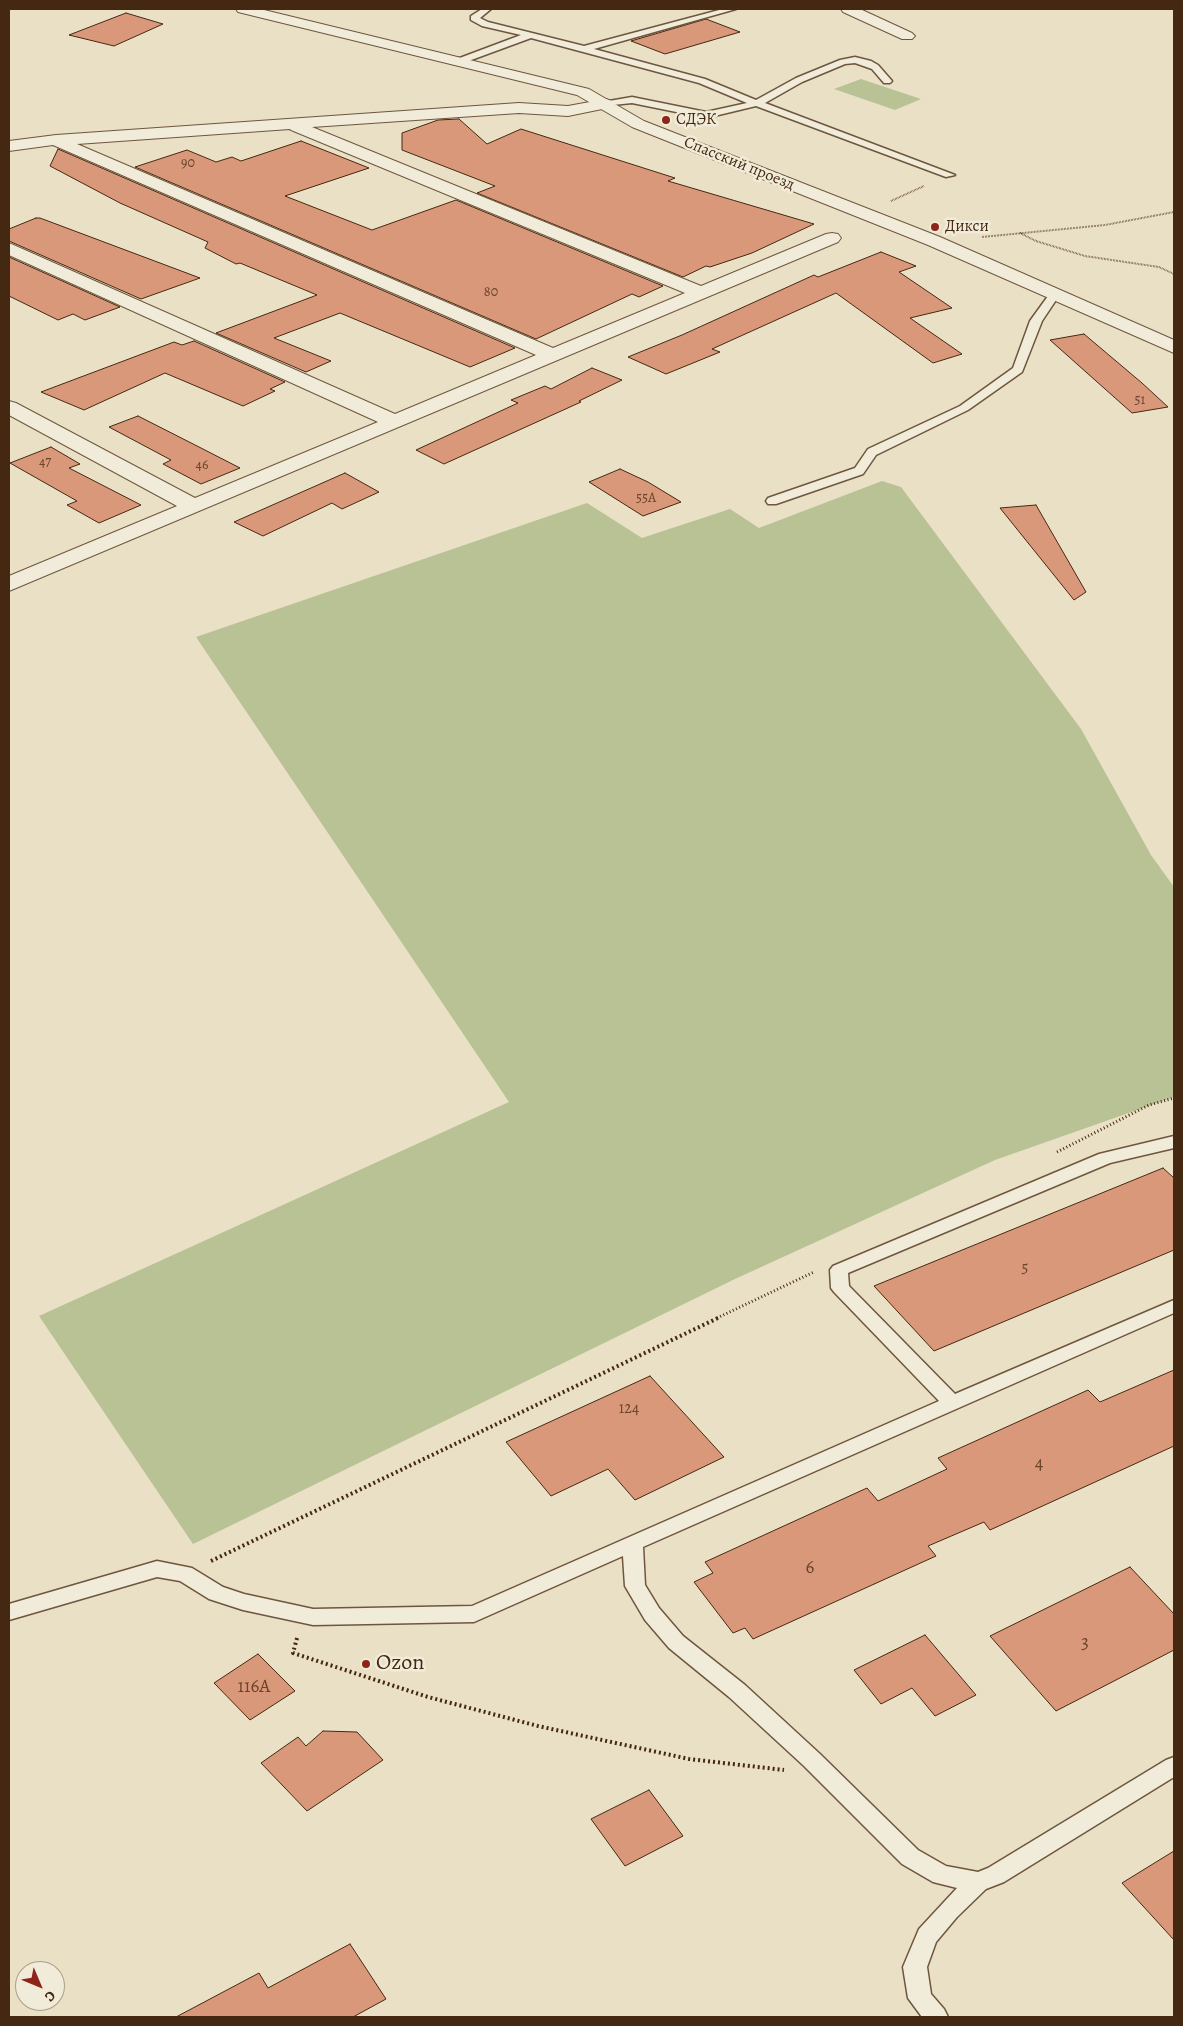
<!DOCTYPE html>
<html>
<head>
<meta charset="utf-8">
<style>
  body { margin:0 }
  #map { position:relative; width:1183px; height:2026px; overflow:hidden; background:#eae0c5; font-family:Alegreya,serif }
  canvas { display:block }
  .frame { position:absolute; inset:0; border:10px solid #452811; pointer-events:none }
  .north { position:absolute; left:15px; top:1961px; width:50px; height:50px; box-sizing:border-box; background:#f1ebd9; border:1px solid #ac9d89; border-radius:50%; rotate:135deg; font-size:14px; font-weight:700; line-height:20px; text-align:center; color:#452811 }
  .north::after { content:''; display:block; margin:auto; width:18px; height:22px; background:#8f2418; clip-path:polygon(50% 0,100% 100%,50% 72%,0 100%) }
</style>
</head>
<body>
<div id="map">
<canvas width="1183" height="2026"></canvas>
<div class="frame"></div>
<div class="north">С</div>
</div>
<script>
const g = document.querySelector('canvas').getContext('2d');
g.lineJoin = 'round';
function fill(path, color) { g.fillStyle = color; g.fill(path, 'evenodd'); }
const poly = rows => new Path2D(rows.map(r => 'M' + r).join(''));
function strokePath(path, color, width, dash) { g.strokeStyle = color; g.lineWidth = width; g.lineCap = dash ? 'butt' : 'round'; g.setLineDash(dash || []); g.stroke(path); }
function write(font, color, halo, rows, align = 'center') {
  g.font = font + ' Alegreya,serif'; g.lineWidth = 5; g.setLineDash([]); g.textBaseline = 'middle'; g.strokeStyle = halo; g.fillStyle = color; for (const [text, x, y, turn = 0] of rows) {
    g.save(); g.translate(x, y); g.rotate((+turn || 0) * Math.PI / 180); g.textAlign = isNaN(turn) ? turn : align; if (halo) g.strokeText(text, 0, 0); g.fillText(text, 0, 0); g.restore();
  }
}
fill(poly([
  [861,79,921,99,895,110,834,89],
  [882,481,901,487,1081,729,1151,855,1174,887,1174,1097,995,1160,735,1279,193,1544,39,1316,509,1102,196,637,587,503,642,538,730,509,759,528]
]), '#b8c294');
const building = poly([
  [126,13,163,24,114,46,69,35,126,13],
  [706,19,740,32,665,54,631,41,706,19],
  [459,119,487,144,521,129,675,178,668,181,814,224,752,253,710,267,706,266,683,277,477,193,495,186,402,150,402,133,438,120,459,119],
  [301,141,369,168,285,196,372,230,456,200,663,286,639,297,632,294,536,339,135,167,187,150,216,162,232,157,241,161,301,141],
  [58,149,515,348,470,367,340,313,274,338,331,361,306,372,216,333,317,295,240,263,236,264,205,248,208,242,120,203,50,166,58,149],
  [36,218,40,218,200,278,141,299,9,241,9,229,36,218],
  [881,252,916,266,899,272,952,308,910,318,962,354,933,363,836,293,712,349,720,352,666,374,628,357,682,335,814,275,818,277,881,252],
  [9,257,120,307,85,320,73,314,58,320,9,296,9,257],
  [1084,334,1142,383,1168,407,1132,413,1050,340,1084,334],
  [194,341,285,382,270,389,275,391,243,406,165,373,84,410,41,392,174,342,182,345,194,341],
  [592,368,622,380,579,401,581,402,444,464,416,450,518,403,511,400,545,386,551,389,592,368],
  [138,416,201,448,240,468,201,484,163,464,171,460,109,427,138,416],
  [51,447,80,464,69,468,141,505,99,523,67,505,77,501,10,463,51,447],
  [620,469,648,482,681,502,643,516,589,482,620,469],
  [345,473,379,492,342,509,332,503,263,536,234,522,345,473],
  [1036,505,1086,592,1074,600,1000,508,1036,505],
  [1163,1168,1174,1178,1174,1250,934,1351,874,1286,1163,1168],
  [1174,1370,1174,1446,990,1530,984,1522,928,1546,936,1556,753,1639,745,1628,733,1633,694,1582,713,1573,705,1562,867,1488,878,1501,947,1469,938,1458,1088,1390,1100,1402,1174,1370],
  [650,1376,724,1457,635,1500,608,1469,551,1496,506,1442,650,1376],
  [1130,1567,1174,1614,1174,1650,1056,1711,990,1636,1130,1567],
  [925,1635,976,1695,935,1716,912,1688,881,1704,854,1670,925,1635],
  [258,1654,295,1691,250,1720,214,1683,258,1654],
  [323,1731,357,1732,383,1760,307,1811,261,1763,298,1737,306,1746,323,1731],
  [649,1790,683,1836,625,1866,591,1819,649,1790],
  [1174,1851,1174,1940,1122,1883,1174,1851],
  [350,1944,386,1999,353,2017,176,2017,259,1973,268,1988,350,1944]
]);
fill(building, '#da987a');
strokePath(building, '#452811', 1);
const service = poly([
  [482,9,491,9,480,18,488,22,584,46,723,9,736,9,594,49,705,79,756,100,796,78,840,60,855,57,871,61,878,65,892,81,890,83,884,83,872,69,855,63,845,64,802,82,765,103,955,175,946,177,756,106,706,118,632,103,603,106,603,102,632,97,706,112,747,103,699,83,531,38,463,63,457,63,457,59,521,35,482,26,471,20,471,16,482,9],
  [1055,291,1060,294,1042,321,1022,372,968,410,876,455,863,474,776,504,768,504,766,501,768,498,855,468,868,449,960,406,1013,368,1030,321,1051,292,1055,291],
  [1174,1136,1174,1148,1110,1163,848,1273,849,1286,955,1394,1174,1300,1174,1313,643,1547,645,1585,659,1608,683,1636,745,1685,820,1754,918,1850,946,1866,978,1872,988,1868,1166,1760,1174,1757,1174,1777,1004,1882,986,1889,957,1917,936,1942,927,1967,931,1994,944,2009,948,2017,922,2017,908,1998,903,1967,919,1929,957,1888,933,1882,902,1864,804,1766,729,1697,669,1648,645,1620,625,1586,623,1556,474,1622,313,1625,243,1610,209,1599,180,1581,157,1577,9,1620,9,1604,157,1561,192,1568,223,1587,244,1594,313,1609,472,1606,939,1401,834,1292,831,1288,830,1270,833,1266,1099,1154,1174,1136]
]);
const minor = poly([
  [841,9,860,9,912,33,915,36,912,39,902,39,843,12,841,9],
  [606,99,612,101,614,104,612,107,568,116,519,113,312,127,701,286,826,234,832,233,838,234,841,238,838,242,9,591,9,576,177,506,9,415,9,401,16,403,195,498,378,422,9,255,9,243,395,414,536,355,53,145,9,151,9,141,56,135,519,103,568,106,606,99],
  [290,129,291,130,685,293,553,348,77,144,290,129]
]);
const tertiary = poly([
  [236,9,260,9,589,89,644,121,940,237,1174,340,1174,353,928,245,632,127,577,95,238,12,236,9]
]);
strokePath(service, '#6e563e', 3);
strokePath(minor, '#6e563e', 2);
strokePath(tertiary, '#6e563e', 2);
strokePath(poly([
  [891,201,924,186],
  [1020,233,1036,241,1085,256,1159,267,1174,274],
  [982,237,1105,225,1174,212]
]), '#452811', 2, [0.5, 1]);
strokePath(poly([
  [1057,1152,1149,1105,1174,1098],
  [717,1318,814,1272]
]), '#452811', 3, [1, 2.5]);
strokePath(poly([
  [211,1561,720,1317],
  [297,1638,293,1653,428,1697,538,1726,689,1759,784,1770]
]), '#452811', 4, [2, 3]);
fill(service, '#f1ebd9');
fill(minor, '#f1ebd9');
fill(tertiary, '#f1ebd9');
for (const [x, y, r, color] of [
  [666,120,5,"#8f2418"],
  [935,227,5,"#8f2418"],
  [366,1664,5,"#8f2418"]
]) { const dot = new Path2D(); dot.arc(x, y, r, 0, 2 * Math.PI); g.fillStyle = color; g.fill(dot); strokePath(dot, '#f1ebd9', 2); }
write('14px', '#6a442b', null, [
  ["90",188,164],
  ["80",491,293],
  ["51",1140,401],
  ["47",45,463],
  ["46",202,466],
  ["55А",646,499]
]);
write('16px', '#452811', '#f1ebd9', [
  ["СДЭК",676,120],
  ["Дикси",945,227]
], 'left');
write('16px', '#452811', '#f1ebd9', [
  ["Спасский проезд",739,164,22]
]);
write('16px', '#6a442b', null, [
  ["5",1025,1268],
  ["124",629,1409]
]);
write('19px', '#6a442b', null, [
  ["4",1039,1464],
  ["6",810,1568],
  ["3",1085,1643],
  ["116А",254,1687]
]);
write('22px', '#452811', '#f1ebd9', [
  ["Ozon",376,1664]
], 'left');
</script>
</body>
</html>
